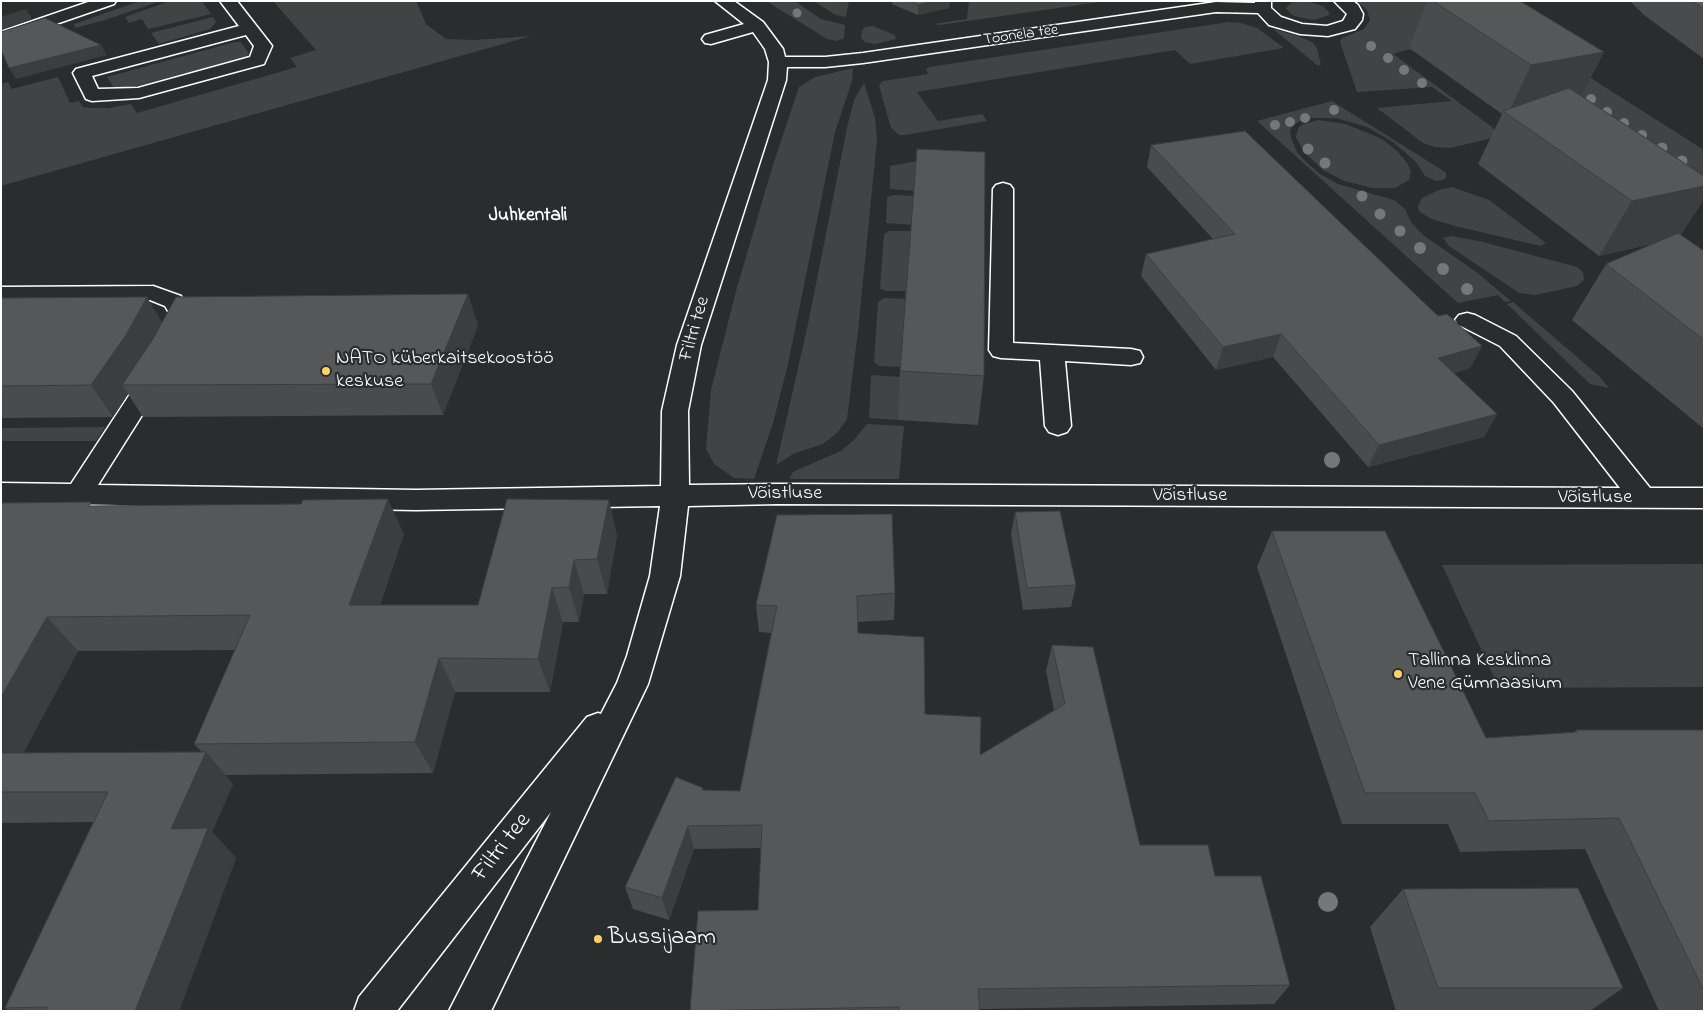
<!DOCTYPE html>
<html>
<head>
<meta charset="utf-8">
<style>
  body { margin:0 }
  #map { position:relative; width:1705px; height:1012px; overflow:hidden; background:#2a2d2e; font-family:"Indie Flower",sans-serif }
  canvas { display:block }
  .frame { position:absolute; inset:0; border:2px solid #fff; pointer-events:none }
</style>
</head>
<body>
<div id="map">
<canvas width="1705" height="1012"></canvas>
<div class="frame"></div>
</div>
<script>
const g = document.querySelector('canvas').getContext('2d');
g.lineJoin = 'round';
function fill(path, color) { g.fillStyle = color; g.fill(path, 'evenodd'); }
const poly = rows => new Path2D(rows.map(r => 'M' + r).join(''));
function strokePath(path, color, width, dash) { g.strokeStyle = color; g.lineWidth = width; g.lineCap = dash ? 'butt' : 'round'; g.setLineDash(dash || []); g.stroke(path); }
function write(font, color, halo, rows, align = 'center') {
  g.font = font + ' "Indie Flower",sans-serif'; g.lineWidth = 4.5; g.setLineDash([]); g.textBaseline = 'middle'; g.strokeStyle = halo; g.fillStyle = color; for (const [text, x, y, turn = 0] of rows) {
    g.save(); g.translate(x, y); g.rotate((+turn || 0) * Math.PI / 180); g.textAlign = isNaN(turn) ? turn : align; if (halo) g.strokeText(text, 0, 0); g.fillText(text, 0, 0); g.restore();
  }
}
fill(poly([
  [140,1,161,1,105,20,75,28,74,24],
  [170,1,202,1,211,14,148,29,142,19,129,23,125,17],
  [273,1,416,1,426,24,446,39,474,40,531,36,1,186,1,84,8,82,12,89,58,77,70,103,79,101,83,107,93,108,109,108,131,104,137,113,297,67,290,58,316,50],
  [766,1,795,1,821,19,845,25,844,38,837,41,827,39],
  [813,1,849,1,846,17,836,15],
  [969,1,1107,1,939,25,934,24,967,19],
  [1357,1,1455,1,1567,63,1704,150,1704,194,1469,29,1409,47,1410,49,1393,54,1492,127,1495,130,1493,138,1450,148,1435,147,1423,143,1377,108,1452,101,1432,87,1357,92,1340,42,1342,38,1364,29,1370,20,1367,10],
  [1296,2,1311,2,1323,6,1329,12,1329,15,1314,20,1294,16,1290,13,1286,8,1291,3],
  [213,17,216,22,210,29,159,44,151,33],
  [1229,22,1241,23,1257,28,1284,48,1190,64,1175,50,917,92,938,121,982,114,987,121,905,135,899,135,891,128,879,85,883,81,928,74,926,69,929,67],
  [873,26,895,35,896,39,875,44,865,42,861,38,862,30,865,27],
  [1273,29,1295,35,1312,42,1317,48,1321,65,1317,65],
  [235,42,241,42,249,54,245,57,122,90,115,90,107,77],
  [853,68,852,81,835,132,788,364,773,423,754,479,734,478,714,464,706,449,711,390,736,291,772,168,799,87,815,77],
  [864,83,875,118,877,139,858,331,847,419,838,432,823,444,793,454,776,465,808,324,848,123,854,100],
  [1332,101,1442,170,1446,173,1446,177,1443,180,1436,181,1425,176,1416,162,1393,142,1367,127,1336,118,1312,118,1300,121,1292,126,1290,132,1291,138,1297,152,1304,160,1320,174,1338,184,1394,200,1405,209,1411,222,1423,235,1475,271,1511,301,1505,302,1498,295,1458,303,1257,121],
  [1318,120,1346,124,1382,139,1397,151,1408,164,1411,172,1409,180,1395,188,1372,188,1344,181,1323,170,1304,152,1296,137,1298,129,1301,125],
  [945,156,916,191,890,189,890,166],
  [1452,187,1489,200,1546,243,1541,246,1459,227,1431,219,1419,211,1418,206,1422,198,1439,190],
  [893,195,915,196,913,225,886,223,887,197],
  [889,231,913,231,908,291,886,291,880,289,884,234],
  [1451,236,1479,241,1577,267,1583,272,1584,280,1577,286,1536,295,1519,293,1449,246,1443,238],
  [884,298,907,299,902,367,879,366,874,362,878,302],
  [1513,302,1599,376,1609,388,1590,384,1507,304],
  [871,375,901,377,898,420,869,418],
  [867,424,904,426,899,479,790,479,792,473,797,470,841,451,854,440],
  [105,427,96,441,1,441,1,428],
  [1704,564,1704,687,1499,688,1442,565]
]), '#414445');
const minor = poly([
  [91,1,116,1,114,4,1,43,1,32,91,1],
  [220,1,237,1,269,42,272,46,264,64,139,98,92,101,86,99,73,73,76,69,239,26,220,1],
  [246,35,254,46,250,57,138,88,98,89,92,76,246,35],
  [715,1,734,1,763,22,783,49,785,57,825,57,863,53,1216,2,1255,3,1255,1,1271,1,1271,8,1281,17,1302,24,1327,26,1343,21,1347,14,1334,1,1353,1,1358,5,1363,14,1362,20,1355,29,1328,36,1300,34,1269,25,1258,13,1216,12,863,63,825,67,787,67,786,80,701,345,688,411,689,485,778,484,1620,488,1554,403,1500,346,1459,325,1455,320,1459,315,1467,313,1475,315,1516,336,1572,391,1650,488,1704,488,1704,508,778,504,688,506,680,576,648,684,491,1011,449,1011,551,812,397,1011,354,1011,359,997,587,717,598,713,601,714,617,683,627,656,650,576,660,506,416,510,1,503,1,483,71,484,147,368,156,366,165,368,168,374,98,485,416,490,661,486,662,411,677,345,768,80,769,62,765,49,753,32,711,44,705,43,702,39,705,35,744,24,715,1],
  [1003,183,1010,185,1013,189,1013,343,1131,349,1140,351,1143,357,1140,363,1131,365,1065,361,1071,426,1067,432,1058,435,1049,432,1045,426,1040,360,1001,358,993,356,989,350,993,189,996,185,1003,183],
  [153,286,181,296,195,316,186,339,178,342,170,339,166,334,171,316,165,306,150,300,1,301,1,287,153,286]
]);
strokePath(minor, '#fff', 3);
fill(minor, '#2a2d2e');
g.fillStyle = '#757778';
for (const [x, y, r] of [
  [797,13,4.5],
  [1371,46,5],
  [1388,58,5],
  [1404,70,5],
  [1422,83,5],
  [1591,99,5],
  [1334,110,5],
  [1607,112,5],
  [1305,118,5],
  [1290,122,5],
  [1624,123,5],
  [1275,125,5],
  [1642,135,5],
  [1662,148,5.5],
  [1308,149,5.5],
  [1682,161,5.5],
  [1325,163,5.5],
  [1362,196,5.5],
  [1380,214,5.5],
  [1400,231,5.5],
  [1420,248,6],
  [1443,269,6],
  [1467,289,6],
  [1332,460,8],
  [1328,902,10]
]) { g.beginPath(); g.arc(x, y, r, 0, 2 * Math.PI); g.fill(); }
fill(poly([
  [892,1,950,1,949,8,918,15,892,4],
  [1427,1,1520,1,1604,52,1581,96,1681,235,1704,251,1704,429,1572,320,1606,264,1652,244,1599,256,1478,164,1502,114,1409,48],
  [1630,1,1704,1,1704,59,1644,15],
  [1151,145,1438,316,1482,346,1470,368,1454,373,1497,414,1484,437,1368,467,1273,357,1216,370,1141,276,1146,254,1213,239,1147,167],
  [1,298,162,322,478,325,443,415,143,417,128,394,113,417,1,418],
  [900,371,984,376,978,425,898,420],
  [1,503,94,506,404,534,380,605,478,605,617,535,607,594,584,594,579,622,563,622,550,692,455,692,433,773,225,775,233,784,212,832,236,858,179,1011,10,1011,5,1008,93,822,1,823],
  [235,650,194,744,202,752,23,753,78,651],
  [1015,512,1076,585,1071,607,1023,610,1011,534],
  [777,515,895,593,894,620,857,622,858,633,925,714,980,755,1054,710,1046,671,1052,645,1140,845,1215,876,1290,985,1274,1004,980,1009,980,1011,690,1011,758,910,761,848,694,849,669,920,633,909,625,887,703,788,703,790,740,791,771,633,759,632,756,605],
  [1272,531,1486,738,1573,733,1576,730,1704,730,1704,1011,1659,1011,1585,849,1460,852,1448,824,1342,824,1257,567],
  [1403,889,1623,988,1590,1011,1396,1011,1370,927]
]), '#494b4c');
fill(poly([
  [933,1,950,1,949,8,918,15,918,5],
  [26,9,32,19,1,30,1,17],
  [101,45,107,55,16,79,9,68],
  [1604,52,1577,104,1508,114,1531,65],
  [1704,186,1704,200,1679,238,1599,256,1632,201],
  [468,294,478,325,443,415,431,384],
  [147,297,166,329,122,385,128,394,113,417,91,385],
  [1281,334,1273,357,1216,370,1223,347],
  [1482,346,1470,368,1427,380,1438,358],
  [1497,414,1484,437,1368,467,1379,445],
  [388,499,404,534,368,640,349,605],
  [609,500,617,535,607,594,597,559],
  [574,560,584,594,579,622,569,587],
  [552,588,563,622,550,692,538,659],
  [47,617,78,651,16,767,1,775,1,697],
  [439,658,455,692,433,773,415,742],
  [206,752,233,784,212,832,236,858,179,1011,135,1011,171,829],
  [688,826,694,849,669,920,662,898]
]), '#3c3d3e');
const building = poly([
  [910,1,933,1,918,5,910,1],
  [1433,1,1520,1,1604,52,1531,65,1433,1],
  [1692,1,1704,1,1704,9,1692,1],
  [45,18,101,45,9,68,1,50,1,32,45,18],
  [1569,88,1704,176,1704,186,1632,201,1503,111,1569,88],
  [1245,131,1438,316,1447,314,1482,346,1438,358,1497,414,1379,445,1281,334,1223,347,1146,254,1235,234,1151,145,1245,131],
  [917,149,985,152,984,376,900,371,917,149],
  [1678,233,1704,251,1704,340,1606,264,1678,233],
  [468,294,431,384,122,385,153,339,176,297,468,294],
  [147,297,126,335,91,385,1,386,1,298,147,297],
  [388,499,349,605,478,605,507,499,609,500,597,559,574,560,569,587,552,588,538,659,439,658,415,742,194,744,250,615,47,617,1,697,1,503,91,502,89,506,301,504,303,500,388,499],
  [1060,511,1076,585,1027,588,1015,512,1060,511],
  [892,514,895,593,857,596,858,633,924,637,925,714,981,717,980,755,1065,704,1052,645,1093,647,1140,845,1208,845,1215,876,1261,876,1290,985,978,989,980,1011,899,1011,899,1007,690,1011,698,911,758,910,762,825,688,826,662,898,625,887,676,777,703,788,702,790,740,791,777,606,756,605,777,515,892,514],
  [1272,531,1385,531,1486,738,1577,732,1576,730,1704,730,1704,991,1619,818,1489,821,1475,793,1365,793,1272,531],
  [206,752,171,829,208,828,135,1011,45,1011,47,1007,5,1008,108,792,1,792,1,753,206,752],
  [1578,888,1623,988,1438,988,1403,889,1578,888]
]);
fill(building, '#555758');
strokePath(building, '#3c3d3e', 1);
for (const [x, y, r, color] of [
  [326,371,5,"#ffd166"],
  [1398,674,5,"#ffd166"],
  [598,939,5,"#ffd166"]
]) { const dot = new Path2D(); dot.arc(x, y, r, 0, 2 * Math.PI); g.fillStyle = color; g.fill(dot); strokePath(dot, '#2a2d2e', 2); }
write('16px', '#fff', '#2a2d2e', [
  ["Toonela tee",1021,36,-8]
]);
write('bold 19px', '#fff', '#2a2d2e', [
  ["Juhkentali",528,217]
]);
write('20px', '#fff', '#2a2d2e', [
  ["Filtri tee",696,329,-74],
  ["Võistluse",785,495],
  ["Võistluse",1190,497],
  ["Võistluse",1595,499]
]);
write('20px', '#fff', '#2a2d2e', [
  ["NATO küberkaitsekoostöö",336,360],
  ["keskuse",336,383],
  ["Tallinna Kesklinna",1408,662],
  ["Vene Gümnaasium",1408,685]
], 'left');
write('24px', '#fff', '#2a2d2e', [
  ["Filtri tee",503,848,-52]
]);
write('24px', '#fff', '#2a2d2e', [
  ["Bussijaam",608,939]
], 'left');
</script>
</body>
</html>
